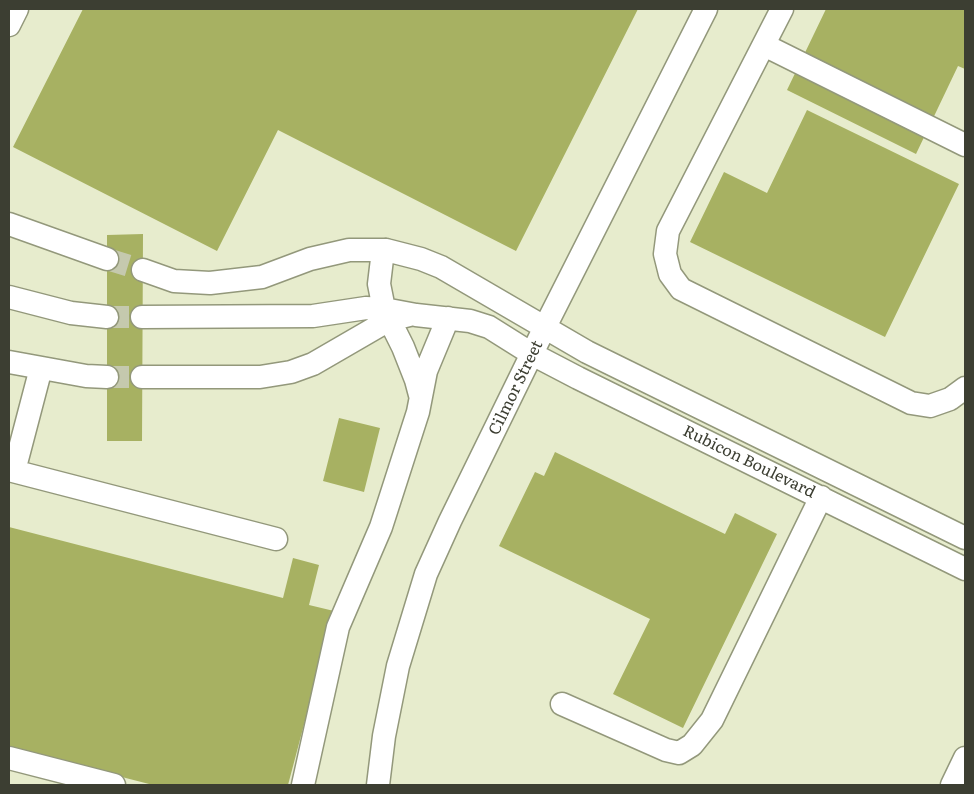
<!DOCTYPE html>
<html>
<head>
<meta charset="utf-8">
<style>
  body { margin:0 }
  #map { position:relative; width:974px; height:794px; overflow:hidden; background:#e7eccd; font-family:Literata,serif }
  canvas { display:block }
  .frame { position:absolute; inset:0; border:10px solid #3c3e32; pointer-events:none }
</style>
</head>
<body>
<div id="map">
<canvas width="974" height="794"></canvas>
<div class="frame"></div>
</div>
<script>
const g = document.querySelector('canvas').getContext('2d');
g.lineJoin = 'round';
function fill(path, color) { g.fillStyle = color; g.fill(path, 'evenodd'); }
const poly = rows => new Path2D(rows.map(r => 'M' + r).join(''));
function strokePath(path, color, width, dash) { g.strokeStyle = color; g.lineWidth = width; g.lineCap = dash ? 'butt' : 'round'; g.setLineDash(dash || []); g.stroke(path); }
function write(font, color, halo, rows, align = 'center') {
  g.font = font + ' Literata,serif'; g.lineWidth = 4; g.setLineDash([]); g.textBaseline = 'middle'; g.strokeStyle = halo; g.fillStyle = color; for (const [text, x, y, turn = 0] of rows) {
    g.save(); g.translate(x, y); g.rotate((+turn || 0) * Math.PI / 180); g.textAlign = isNaN(turn) ? turn : align; if (halo) g.strokeText(text, 0, 0); g.fillText(text, 0, 0); g.restore();
  }
}
fill(poly([
  [83,9,638,9,516,251,278,130,217,251,13,147],
  [826,9,965,9,965,69,958,66,916,154,787,90],
  [807,110,959,184,885,337,690,242,724,172,767,193],
  [143,234,142,441,107,441,107,235],
  [339,418,380,428,364,492,323,481],
  [555,452,725,534,735,513,777,534,683,728,613,694,650,619,499,546,535,472,544,476],
  [9,527,283,598,293,558,319,565,309,605,334,611,288,785,153,785,9,748]
]), '#a7b162');
strokePath(poly([
  [107,259,143,270],
  [107,317,142,317],
  [107,377,142,377]
]), '#c5c9ae', 22, [22, 11]);
const minor = poly([
  [782,9,668,231,665,254,670,274,681,289,911,403,930,406,950,399,965,388],
  [9,25,17,9],
  [764,45,965,145],
  [9,224,107,259],
  [386,250,382,259,379,284,384,309,403,347,416,380,420,395],
  [143,270,174,281,210,283,262,277,310,259,349,250,386,250,421,259,441,267,587,352,965,538],
  [9,297,71,313,107,317],
  [142,317,313,316,366,308,384,309,416,315,470,321,489,327,532,354,578,378,965,569],
  [9,362,86,376,107,377],
  [142,377,260,377,291,372,313,364,389,320,409,315],
  [9,470,276,539],
  [14,471,41,368],
  [562,704,666,750,679,753,692,745,712,720,821,497],
  [9,758,114,785],
  [303,785,338,627,381,527,418,412,426,371,448,318],
  [378,785,384,736,398,666,426,574,450,521,545,327,706,9],
  [952,785,965,758]
]);
strokePath(minor, '#93987b', 25);
strokePath(minor, '#fff', 22);
write('16px', '#3c3e32', '#fff', [
  ["Cilmor Street",516,388,-64],
  ["Rubicon Boulevard",749,462,26]
]);
</script>
</body>
</html>
